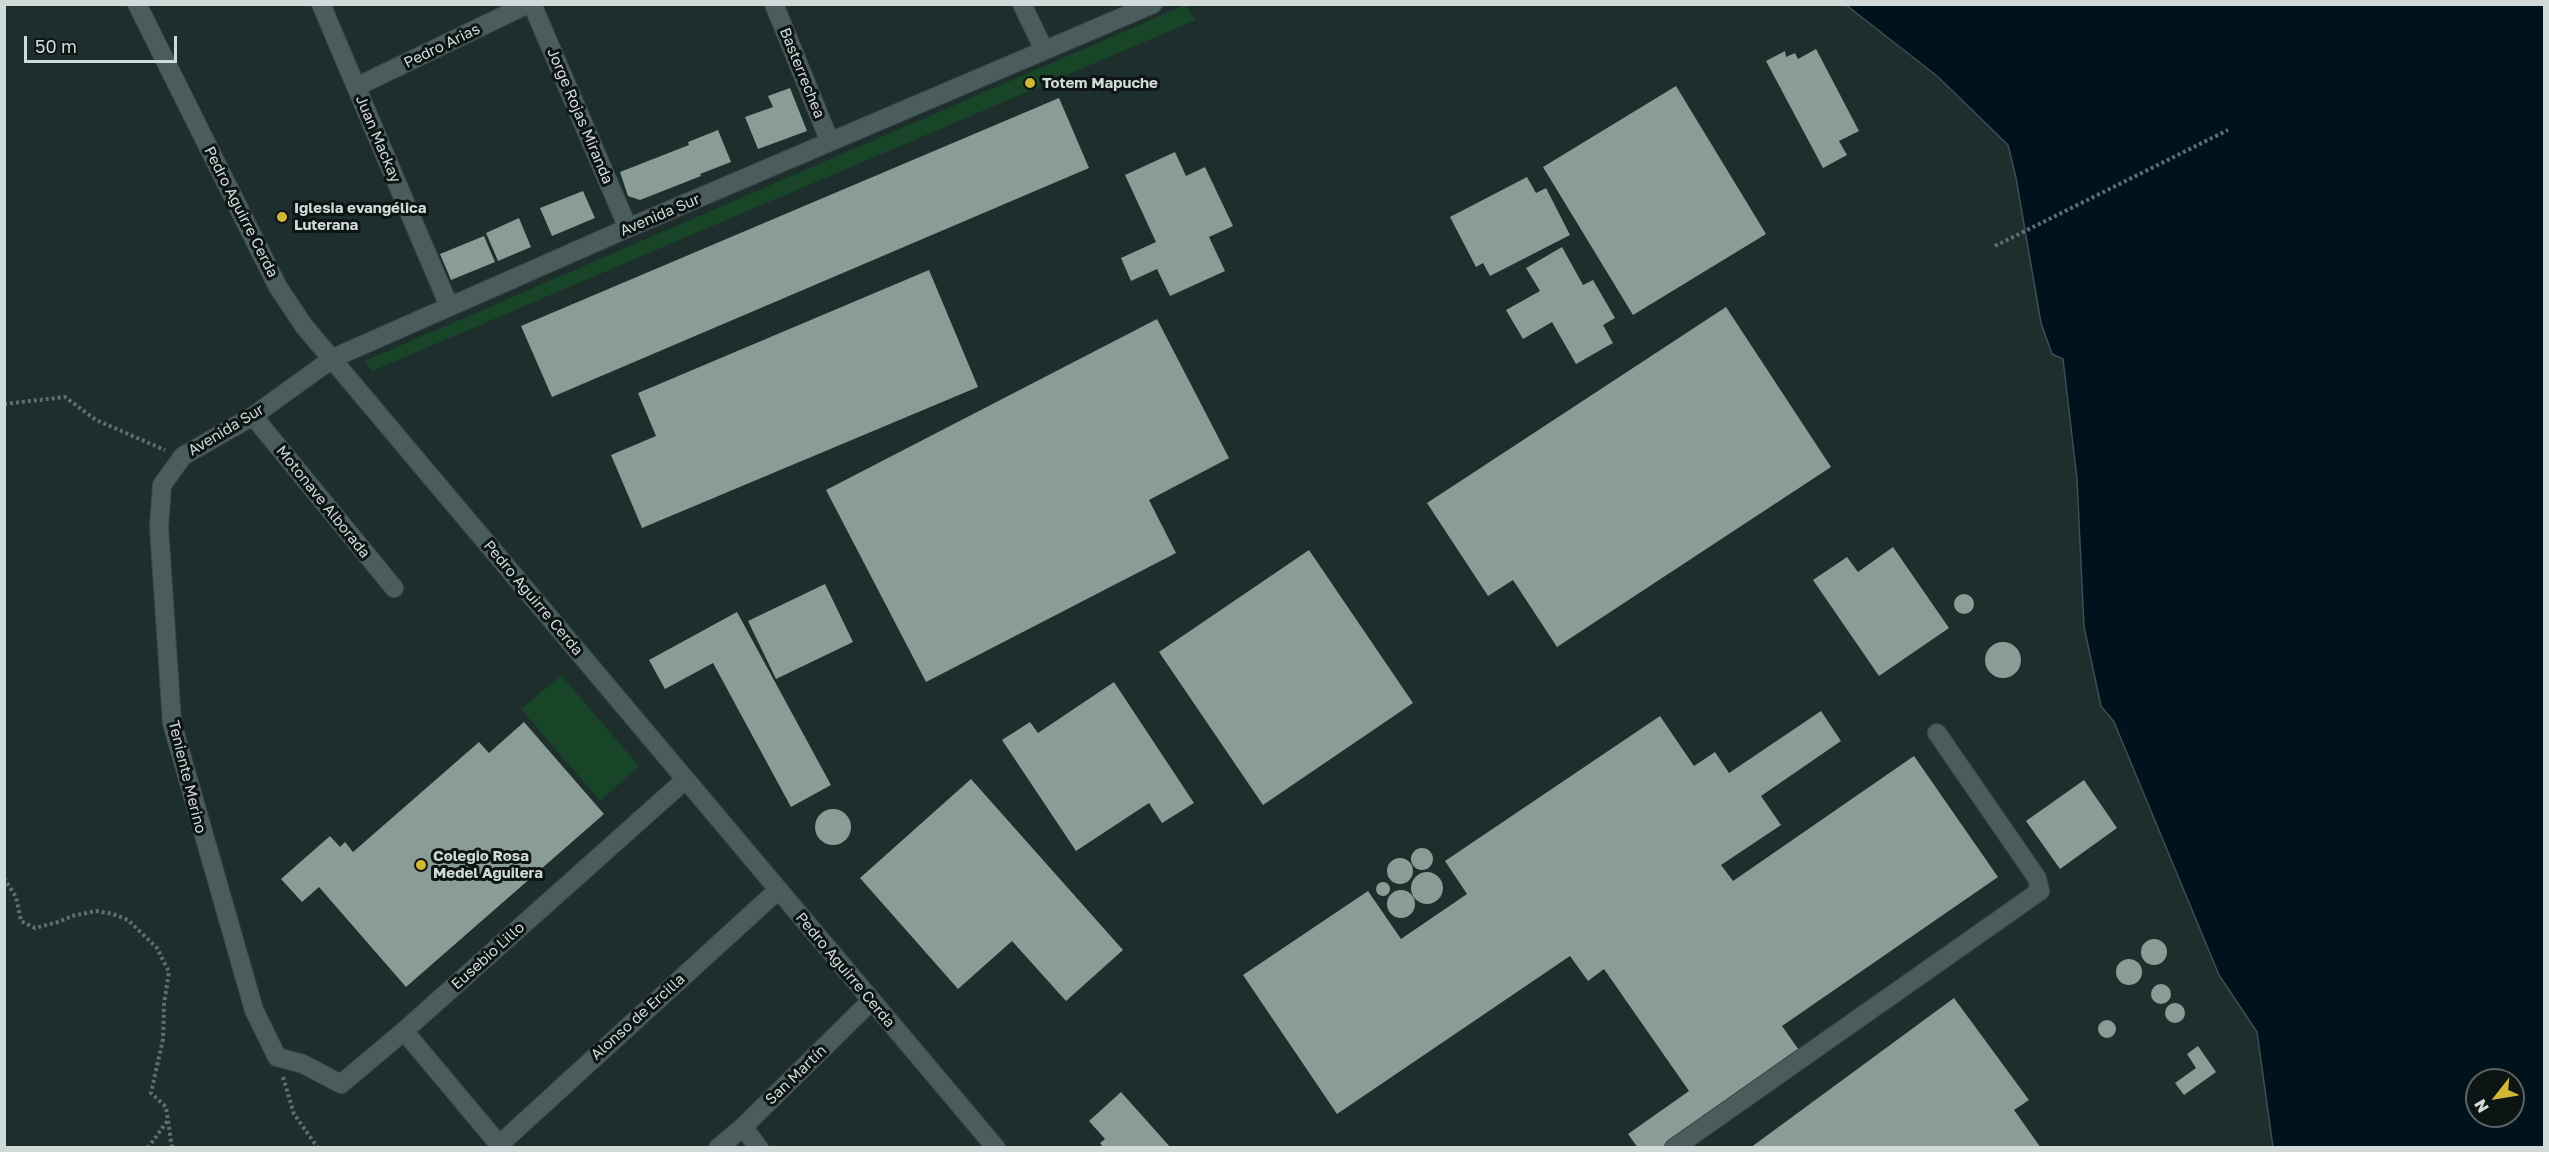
<!DOCTYPE html>
<html>
<head>
<meta charset="utf-8">
<style>
  body { margin:0 }
  #map { position:relative; width:2549px; height:1152px; overflow:hidden; background:#1d2e2d; font-family:"Golos Text",sans-serif }
  canvas { display:block }
  .frame { position:absolute; inset:0; border:6px solid #cfdad9; pointer-events:none }
  .north { position:absolute; left:2465px; top:1068px; width:60px; height:60px; box-sizing:border-box; background:#0d1414; border:2px solid #5b6363; border-radius:50%; rotate:239deg; font-size:16px; font-weight:700; line-height:24px; text-align:center; color:#cfdad9 }
  .north::after { content:''; display:block; margin:auto; width:21px; height:27px; background:#d1b736; clip-path:polygon(50% 0,100% 100%,50% 72%,0 100%) }
  .scale { position:absolute; left:24px; top:36px; width:153px; height:27px; box-sizing:border-box; border:3px solid #cfdad9; border-top:0; padding-left:8px; font-size:18px; line-height:21px; white-space:nowrap; color:#cfdad9; -webkit-text-stroke:4px #0d1414; paint-order:stroke }
</style>
</head>
<body>
<div id="map">
<canvas width="2549" height="1152"></canvas>
<div class="frame"></div>
<div class="north">N</div>
<div class="scale">50 m</div>
</div>
<script>
const g = document.querySelector('canvas').getContext('2d');
g.lineJoin = 'round';
function fill(path, color) { g.fillStyle = color; g.fill(path, 'evenodd'); }
const poly = rows => new Path2D(rows.map(r => 'M' + r).join(''));
function strokePath(path, color, width, dash) { g.strokeStyle = color; g.lineWidth = width; g.lineCap = dash ? 'butt' : 'round'; g.setLineDash(dash || []); g.stroke(path); }
function write(font, color, halo, rows, align = 'center') {
  g.font = font + ' "Golos Text",sans-serif'; g.lineWidth = 6; g.setLineDash([]); g.textBaseline = 'middle'; g.strokeStyle = halo; g.fillStyle = color; for (const [text, x, y, turn = 0] of rows) {
    g.save(); g.translate(x, y); g.rotate((+turn || 0) * Math.PI / 180); g.textAlign = isNaN(turn) ? turn : align; if (halo) g.strokeText(text, 0, 0); g.fillText(text, 0, 0); g.restore();
  }
}
fill(poly([
  [1185,5,1196,20,372,371,365,361],
  [561,675,639,766,600,801,521,709]
]), '#184528');
const water = poly([
  [1846,5,2544,5,2544,1147,2273,1147,2257,1032,2219,975,2114,722,2101,706,2084,627,2077,479,2063,359,2052,354,2041,323,2016,178,2008,145,1937,76,1846,5],
  [2477,1080,2513,1080,2513,1116,2477,1116,2477,1080]
]);
fill(water, '#00121b');
strokePath(water, '#3e4e54', 1.5);
fill(poly([
  [1816,49,1859,131,1839,141,1847,155,1823,168,1766,61,1785,51,1786,57,1795,53,1798,59],
  [1676,86,1766,234,1633,315,1543,167],
  [790,88,807,131,758,149,745,117,773,107,768,96],
  [1059,98,1089,168,552,397,521,326],
  [718,130,731,162,700,174,701,176,640,200,628,196,620,172,689,145,688,142],
  [1175,152,1186,176,1205,167,1233,226,1209,237,1225,271,1170,296,1157,269,1131,281,1121,258,1156,242,1125,175],
  [1527,177,1536,193,1546,188,1570,235,1490,276,1483,263,1476,267,1450,217],
  [583,191,595,218,552,236,540,208],
  [519,218,531,247,498,261,486,233],
  [484,236,495,262,451,280,440,254],
  [1562,247,1583,285,1593,280,1615,318,1603,325,1613,343,1576,364,1552,322,1523,339,1506,310,1540,291,1526,268],
  [929,270,978,387,642,528,611,455,656,436,638,393],
  [1726,307,1831,467,1557,647,1513,580,1488,596,1427,503],
  [1157,319,1229,458,1149,500,1176,553,926,682,826,490],
  [1893,547,1949,628,1879,676,1813,580,1847,557,1858,572],
  [1309,550,1413,703,1263,805,1159,652],
  [825,584,853,642,776,679,748,621],
  '1954 604a10 10 0 1 1 20 0a10 10 0 1 1-20 0Z',
  [737,612,831,785,791,807,713,663,665,689,649,660],
  '1985 660a18 18 0 1 1 36 0a18 18 0 1 1-36 0Z',
  [1114,682,1194,803,1162,823,1149,803,1076,851,1002,740,1030,722,1038,733],
  [1821,711,1841,741,1761,796,1781,825,1721,865,1733,881,1914,756,1998,877,1782,1026,1801,1053,1665,1148,1638,1148,1628,1134,1689,1091,1604,969,1588,981,1570,956,1337,1114,1243,975,1368,891,1401,939,1467,894,1445,861,1660,716,1694,766,1715,752,1729,773],
  [524,722,604,814,406,987,319,887,302,902,281,879,330,836,340,847,345,842,353,852,479,742,489,753],
  [971,779,1123,950,1066,1001,1012,941,958,989,860,878],
  [2084,780,2117,828,2060,869,2026,821],
  '815 827a18 18 0 1 1 36 0a18 18 0 1 1-36 0Z',
  '1411 859a11 11 0 1 1 22 0a11 11 0 1 1-22 0Z',
  '1387 871a13 13 0 1 1 26 0a13 13 0 1 1-26 0Z',
  '1411 888a16 16 0 1 1 32 0a16 16 0 1 1-32 0Z',
  '1376 889a7 7 0 1 1 14 0a7 7 0 1 1-14 0Z',
  '1387 904a14 14 0 1 1 28 0a14 14 0 1 1-28 0Z',
  '2141 952a13 13 0 1 1 26 0a13 13 0 1 1-26 0Z',
  '2116 972a13 13 0 1 1 26 0a13 13 0 1 1-26 0Z',
  '2151 994a10 10 0 1 1 20 0a10 10 0 1 1-20 0Z',
  [1954,998,2029,1100,2014,1110,2041,1148,1750,1148],
  '2165 1013a10 10 0 1 1 20 0a10 10 0 1 1-20 0Z',
  '2098 1029a9 9 0 1 1 18 0a9 9 0 1 1-18 0Z',
  [2198,1046,2216,1072,2184,1095,2175,1083,2196,1068,2187,1054],
  [1121,1092,1171,1148,1104,1148,1100,1143,1105,1139,1089,1121]
]), '#8a9c96');
const minor = poly([
  [137,4,278,287,304,326,996,1148],
  [321,4,449,306],
  [532,4,628,228],
  [774,4,830,142],
  [1022,4,1044,50],
  [356,87,528,4],
  [253,416,394,588],
  [685,780,404,1031,341,1084,303,1064,277,1057,254,1010,172,723,159,527,162,485,183,456,253,416,332,359,349,351,628,228,1153,4],
  [404,1031,502,1148],
  [743,1127,759,1148],
  [499,1145,778,890],
  [718,1148,743,1127,871,1001],
  [1674,1148,2040,891,2037,878,1937,733]
]);
strokePath(minor, '#3a4948', 20);
strokePath(poly([
  [1995,246,2228,130],
  [4,404,65,397,96,420,165,450],
  [4,878,16,897,21,921,35,928,58,922,72,916,96,911,113,914,128,920,157,948,169,972,164,1004,163,1039,151,1093,166,1107,172,1148],
  [283,1077,294,1114,318,1148],
  [148,1148,168,1120]
]), '#606e6d', 4, [3, 3]);
strokePath(minor, '#4a5c5b', 18);
for (const [x, y, r, color] of [
  [1030,83,6,"#d1b736"],
  [282,217,6,"#d1b736"],
  [421,865,6,"#d1b736"]
]) { const dot = new Path2D(); dot.arc(x, y, r, 0, 2 * Math.PI); g.fillStyle = color; g.fill(dot); strokePath(dot, '#0d1414', 2); }
write('15px', '#cfdad9', '#0d1414', [
  ["Pedro Arias",442,46,-26],
  ["Basterrechea",802,73,68],
  ["Jorge Rojas Miranda",580,116,67],
  ["Juan Mackay",378,139,67],
  ["Pedro Aguirre Cerda",241,212,63],
  ["Avenida Sur",660,215,-23],
  ["Avenida Sur",226,430,-31],
  ["Motonave Alborada",323,502,51],
  ["Pedro Aguirre Cerda",533,598,50],
  ["Teniente Merino",187,777,76],
  ["Eusebio Lillo",488,956,-42],
  ["Pedro Aguirre Cerda",845,970,50],
  ["Alonso de Ercilla",638,1017,-42],
  ["San Martín",796,1075,-44]
]);
write('bold 15px', '#cfdad9', '#0d1414', [
  ["Totem Mapuche",1042,83],
  ["Iglesia evangélica",294,208],
  ["Luterana",294,225],
  ["Colegio Rosa",433,856],
  ["Medel Aguilera",433,873]
], 'left');
</script>
</body>
</html>
